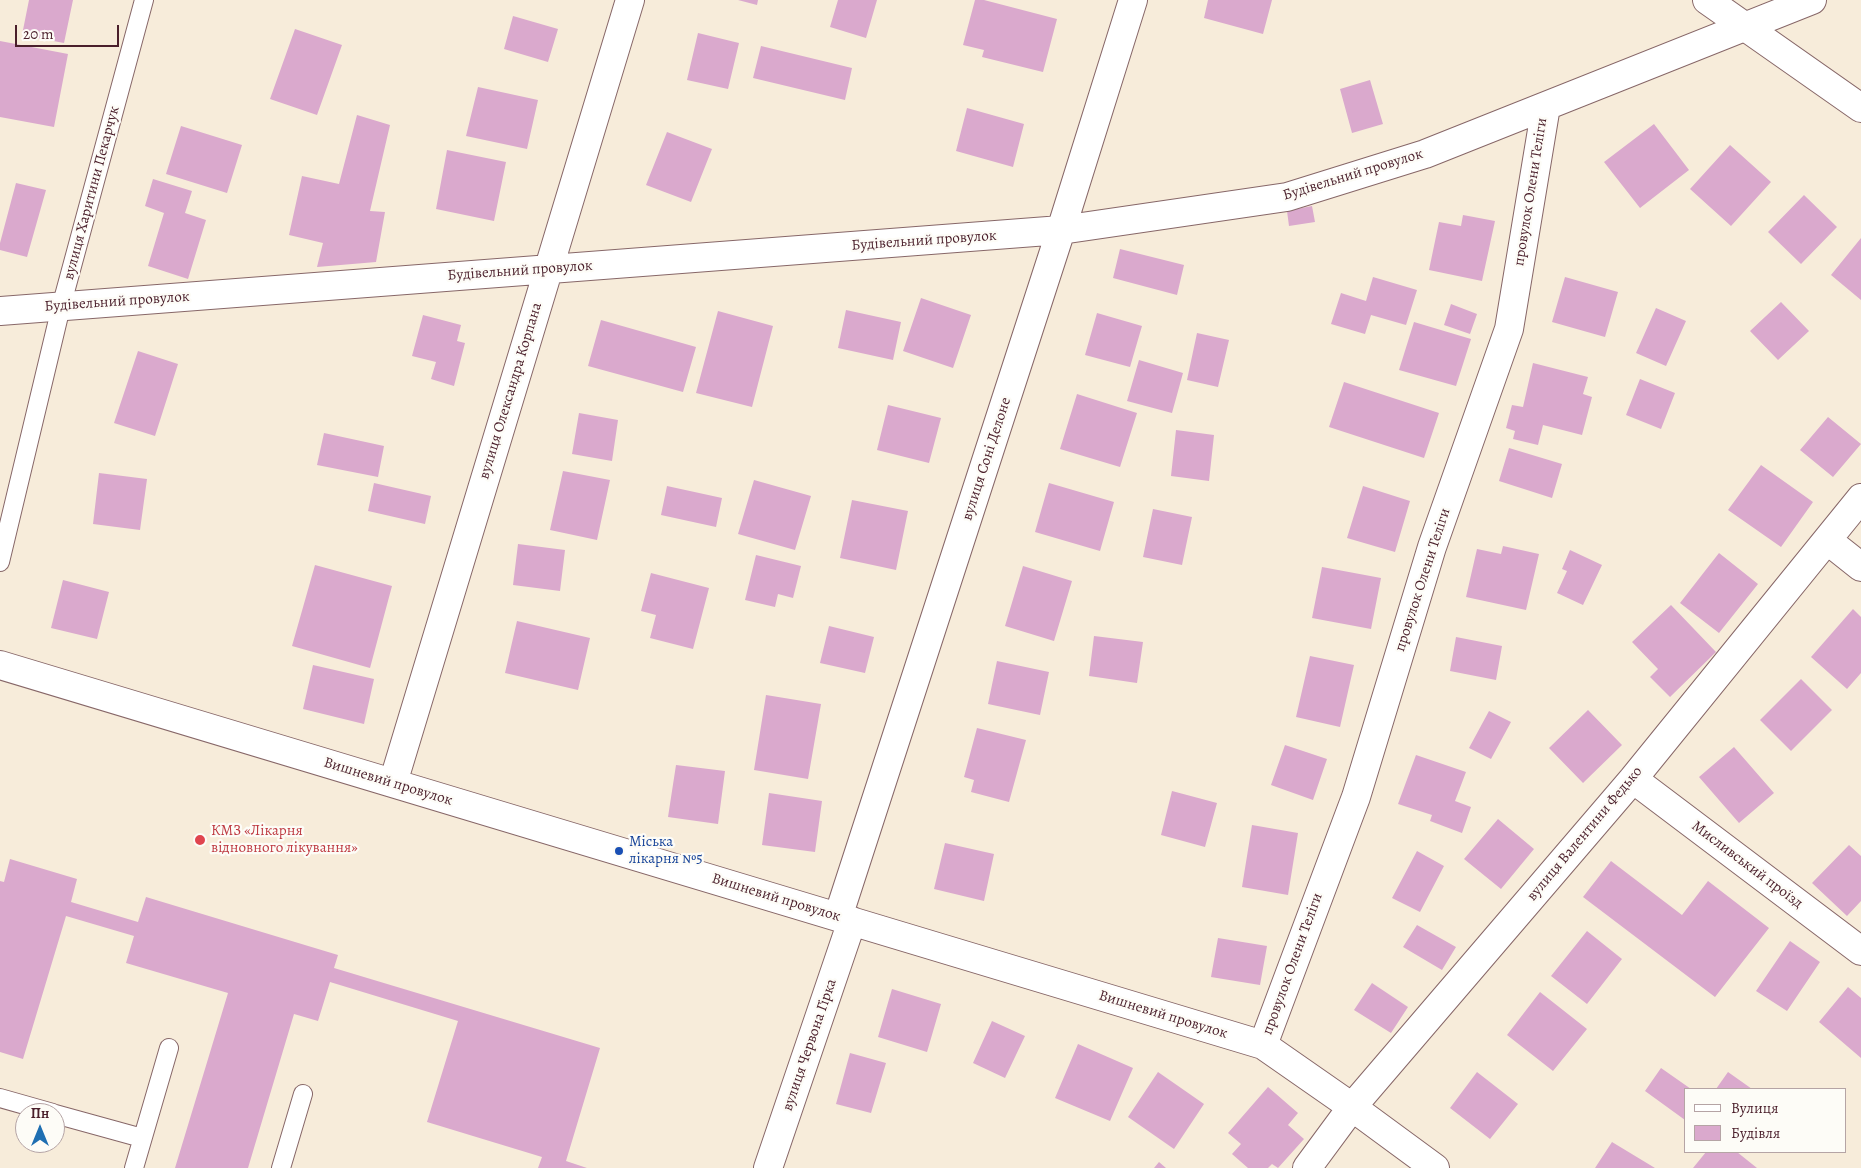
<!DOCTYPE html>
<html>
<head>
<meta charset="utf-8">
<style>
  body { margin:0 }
  #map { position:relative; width:1861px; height:1168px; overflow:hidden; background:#f7ecda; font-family:Alegreya,serif }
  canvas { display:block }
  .legend { position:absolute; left:1684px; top:1088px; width:162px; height:65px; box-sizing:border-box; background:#fdfcf7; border:1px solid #b5a4a5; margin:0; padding:6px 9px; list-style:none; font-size:15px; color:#4a1f2b }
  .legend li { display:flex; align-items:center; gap:10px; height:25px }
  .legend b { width:25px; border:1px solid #b5a4a5 }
  .north { position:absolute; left:15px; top:1103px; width:50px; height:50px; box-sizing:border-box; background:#fdfcf7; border:1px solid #b5a4a5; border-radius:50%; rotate:0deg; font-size:14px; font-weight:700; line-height:20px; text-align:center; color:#4a1f2b }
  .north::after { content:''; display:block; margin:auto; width:18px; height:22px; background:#1f6fb2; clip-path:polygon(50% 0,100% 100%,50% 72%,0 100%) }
  .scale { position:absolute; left:15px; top:25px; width:104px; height:22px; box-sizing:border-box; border:2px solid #4a1f2b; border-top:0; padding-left:6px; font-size:15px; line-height:18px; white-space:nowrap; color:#4a1f2b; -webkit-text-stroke:4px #fdfcf7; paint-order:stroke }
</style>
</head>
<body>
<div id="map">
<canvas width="1861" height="1168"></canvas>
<ul class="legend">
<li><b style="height:6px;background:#fff"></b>Вулиця</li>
<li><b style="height:14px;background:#daa9cd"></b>Будівля</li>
</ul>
<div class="north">Пн</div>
<div class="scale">20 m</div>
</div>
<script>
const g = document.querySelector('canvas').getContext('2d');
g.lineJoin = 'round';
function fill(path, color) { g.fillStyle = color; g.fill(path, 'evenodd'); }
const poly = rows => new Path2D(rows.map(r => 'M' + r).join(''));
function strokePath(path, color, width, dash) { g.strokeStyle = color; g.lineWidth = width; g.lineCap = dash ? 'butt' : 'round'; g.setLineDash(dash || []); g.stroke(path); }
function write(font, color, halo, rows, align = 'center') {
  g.font = font + ' Alegreya,serif'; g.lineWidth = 4.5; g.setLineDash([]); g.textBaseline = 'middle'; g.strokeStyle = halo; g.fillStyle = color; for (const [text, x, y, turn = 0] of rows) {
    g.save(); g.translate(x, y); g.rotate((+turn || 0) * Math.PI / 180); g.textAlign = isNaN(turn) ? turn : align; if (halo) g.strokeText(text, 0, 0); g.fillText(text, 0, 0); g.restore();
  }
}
fill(poly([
  [29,0,73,0,64,43,22,35],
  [738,0,758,0,757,5],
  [838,0,877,0,866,38,830,27],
  [975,0,984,0,1057,19,1043,72,982,57,984,50,963,45],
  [1208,0,1272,0,1263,34,1204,18],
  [513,16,558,29,548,62,504,49],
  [295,29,342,45,317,115,270,99],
  [698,33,739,43,728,89,687,80],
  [0,41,68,54,54,127,0,117],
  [761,46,852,68,845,100,753,78],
  [1370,80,1383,124,1352,133,1340,89],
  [478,87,538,100,527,149,466,136],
  [967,108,1024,124,1013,167,956,151],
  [357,115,390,125,370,211,385,212,376,262,317,267,323,243,289,235,302,176,339,184],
  [1654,124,1689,170,1640,208,1604,162],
  [181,126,242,145,227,193,166,174],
  [667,132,712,149,691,202,646,185],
  [1730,145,1771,182,1731,226,1690,189],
  [447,150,506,162,494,221,436,209],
  [153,179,192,191,185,213,206,220,188,279,148,266,164,213,145,206],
  [16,183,46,190,27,257,0,250,0,243],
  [1804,195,1837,227,1801,264,1768,232],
  [1312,206,1315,222,1289,226,1287,211],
  [1463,215,1495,221,1482,281,1429,270,1439,222,1461,226],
  [1861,238,1861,300,1831,275],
  [1120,249,1184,265,1177,295,1113,278],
  [1373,277,1417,290,1406,325,1371,315,1365,334,1331,324,1341,293,1366,301],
  [1565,277,1618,292,1605,337,1552,322],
  [921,298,971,315,953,368,903,351],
  [1781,302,1809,331,1778,360,1750,331],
  [1451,304,1477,314,1470,334,1444,325],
  [1656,308,1686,321,1666,366,1636,353],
  [846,310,901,322,893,360,838,348],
  [718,311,773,326,752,407,696,393],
  [1097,313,1142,326,1130,367,1085,355],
  [423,315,461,325,457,341,465,343,454,386,431,379,436,362,412,356],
  [601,320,696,347,683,392,588,366],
  [1414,322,1471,339,1456,386,1399,370],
  [1197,333,1229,340,1218,387,1187,380],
  [138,351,178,364,155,436,114,423],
  [1139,360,1183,373,1172,413,1127,401],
  [1533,363,1588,377,1583,394,1592,397,1582,435,1543,425,1538,445,1513,439,1515,431,1506,428,1512,405,1523,407],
  [1640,379,1675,393,1661,429,1626,415],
  [1344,382,1439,413,1424,458,1329,427],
  [1077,394,1137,413,1120,467,1060,449],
  [888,405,941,418,929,463,877,450],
  [579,413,618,420,612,461,572,454],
  [1828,417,1861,444,1833,477,1800,450],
  [1176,430,1214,435,1209,481,1171,476],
  [324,433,384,446,378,477,317,465],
  [1509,448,1562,464,1552,498,1499,481],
  [1761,465,1813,502,1781,547,1728,510],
  [563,471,610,480,597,540,550,530],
  [99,473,147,479,140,530,93,524],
  [754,480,811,496,795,550,738,534],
  [374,483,431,496,425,524,368,511],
  [1049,483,1114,502,1100,551,1035,532],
  [667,486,722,498,716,527,661,515],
  [1363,486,1410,501,1395,552,1347,538],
  [852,500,908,511,896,570,840,558],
  [1153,509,1192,517,1182,565,1143,557],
  [518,544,565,550,560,591,513,585],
  [1503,546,1539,554,1526,610,1466,597,1477,549,1501,554],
  [1570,550,1602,565,1583,605,1557,593,1567,571,1562,569],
  [1719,553,1758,584,1719,633,1680,603],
  [756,555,801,566,793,598,778,594,775,607,745,600],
  [315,565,392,586,370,668,292,646],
  [1023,566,1072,581,1054,641,1005,626],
  [1322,567,1381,578,1371,629,1312,618],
  [651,573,709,588,693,649,650,638,656,615,641,611],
  [63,580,109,592,97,639,51,628],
  [1671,605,1716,652,1670,697,1650,677,1658,669,1632,642],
  [1853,609,1861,617,1861,673,1847,689,1811,657],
  [517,621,590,638,578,690,505,673],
  [829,626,874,637,865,673,820,663],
  [1094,636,1143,642,1137,683,1089,676],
  [1456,637,1502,646,1496,680,1450,671],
  [1310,656,1354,665,1340,727,1296,717],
  [997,661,1049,672,1040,715,988,704],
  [313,665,374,679,364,724,303,709],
  [1801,679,1832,710,1791,751,1760,720],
  [766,695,821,704,808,779,754,770],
  [1588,710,1622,745,1583,783,1549,748],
  [1489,711,1511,722,1491,759,1469,748],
  [977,728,1026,740,1009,802,971,792,974,780,964,777],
  [1285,745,1327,759,1313,800,1271,785],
  [1734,747,1774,793,1739,823,1699,777],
  [1416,755,1466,772,1455,801,1471,807,1462,833,1430,821,1432,815,1398,804],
  [676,765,725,771,718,824,668,817],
  [1172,791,1217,803,1205,847,1161,835],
  [769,793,822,801,815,852,762,845],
  [1498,819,1534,849,1501,889,1464,859],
  [1252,825,1298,833,1288,895,1242,887],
  [945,843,994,854,984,901,934,889],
  [1849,845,1861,856,1861,901,1847,916,1812,883],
  [1417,851,1444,866,1420,912,1392,898],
  [10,859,77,879,71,902,138,922,146,897,338,955,334,968,600,1048,566,1161,587,1168,538,1168,542,1157,427,1122,458,1021,330,982,318,1021,294,1014,248,1168,175,1168,228,993,126,963,134,936,66,916,23,1059,0,1052,0,881,4,882],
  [1611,861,1682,915,1708,881,1769,928,1715,997,1583,897],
  [1417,925,1456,947,1442,970,1403,947],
  [1587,931,1622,959,1587,1004,1551,976],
  [1218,938,1267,946,1260,985,1211,977],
  [1790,941,1820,962,1787,1011,1756,991],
  [1372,983,1408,1007,1391,1033,1354,1010],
  [1848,987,1861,998,1861,1058,1819,1022],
  [892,989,941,1004,927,1052,878,1037],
  [1540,992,1587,1029,1553,1071,1507,1035],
  [992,1021,1025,1036,1005,1078,973,1063],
  [1078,1044,1133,1068,1110,1121,1055,1098],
  [850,1053,886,1063,871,1113,836,1104],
  [1661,1068,1691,1089,1685,1089,1685,1120,1645,1091],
  [1158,1072,1204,1104,1174,1149,1128,1117],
  [1477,1072,1518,1104,1490,1139,1450,1108],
  [1728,1072,1752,1089,1716,1089],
  [1268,1087,1298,1113,1288,1125,1304,1139,1278,1168,1272,1164,1268,1168,1248,1168,1232,1154,1241,1144,1228,1133],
  [1612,1142,1655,1168,1595,1168],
  [1706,1152,1737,1152,1757,1168,1693,1168],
  [1159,1162,1166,1168,1154,1168]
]), '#daa9cd');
const service = poly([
  [0,562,61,307,144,0],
  [0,1098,53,1113],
  [55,1114,142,1138],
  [134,1168,169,1048],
  [281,1168,303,1094]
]);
const minor = poly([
  [0,311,1061,230,1287,197,1425,154,1812,0],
  [1827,540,1861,567],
  [0,665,1263,1045,1352,1107,1435,1168],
  [1633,779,1861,951],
  [393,783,630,0],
  [838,917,1061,230,1133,0],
  [1263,1045,1356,797,1432,547,1509,329,1546,106],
  [768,1168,852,921],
  [1307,1168,1352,1107,1633,779,1861,498]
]);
const primary = poly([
  [1707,0,1861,108]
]);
strokePath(service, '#876768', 20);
strokePath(minor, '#876768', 30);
strokePath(primary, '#876768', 30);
strokePath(service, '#fff', 18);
strokePath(minor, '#fff', 28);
strokePath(primary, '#fff', 28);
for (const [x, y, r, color] of [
  [200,840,6,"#e0444e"],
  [619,851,5,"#1a4fb4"]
]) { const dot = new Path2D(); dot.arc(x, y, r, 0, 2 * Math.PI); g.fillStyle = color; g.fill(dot); strokePath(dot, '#fdfcf7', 2); }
write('15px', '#4a1f2b', '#fdfcf7', [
  ["Будівельний провулок",1353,175,-17],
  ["провулок Олени Теліги",1531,192,-81],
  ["вулиця Харитини Пекарчук",92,193,-75],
  ["Будівельний провулок",924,241,-4],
  ["Будівельний провулок",520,271,-4],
  ["Будівельний провулок",117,302,-4],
  ["вулиця Олександра Корпана",511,391,-73],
  ["вулиця Соні Делоне",987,459,-72],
  ["провулок Олени Теліги",1423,580,-72],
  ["Вишневий провулок",388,782,17],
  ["вулиця Валентини Федько",1585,834,-50],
  ["Мисливський проїзд",1747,865,37],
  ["Вишневий провулок",776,898,17],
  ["провулок Олени Теліги",1293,964,-70],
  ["Вишневий провулок",1163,1015,17],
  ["вулиця Червона Гірка",810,1045,-71]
]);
write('15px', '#be3a42', '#fdfcf7', [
  ["КМЗ «Лікарня",211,831],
  ["відновного лікування»",211,848]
], 'left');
write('15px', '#164399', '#fdfcf7', [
  ["Міська",629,842],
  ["лікарня №5",629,859]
], 'left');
</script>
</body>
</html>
